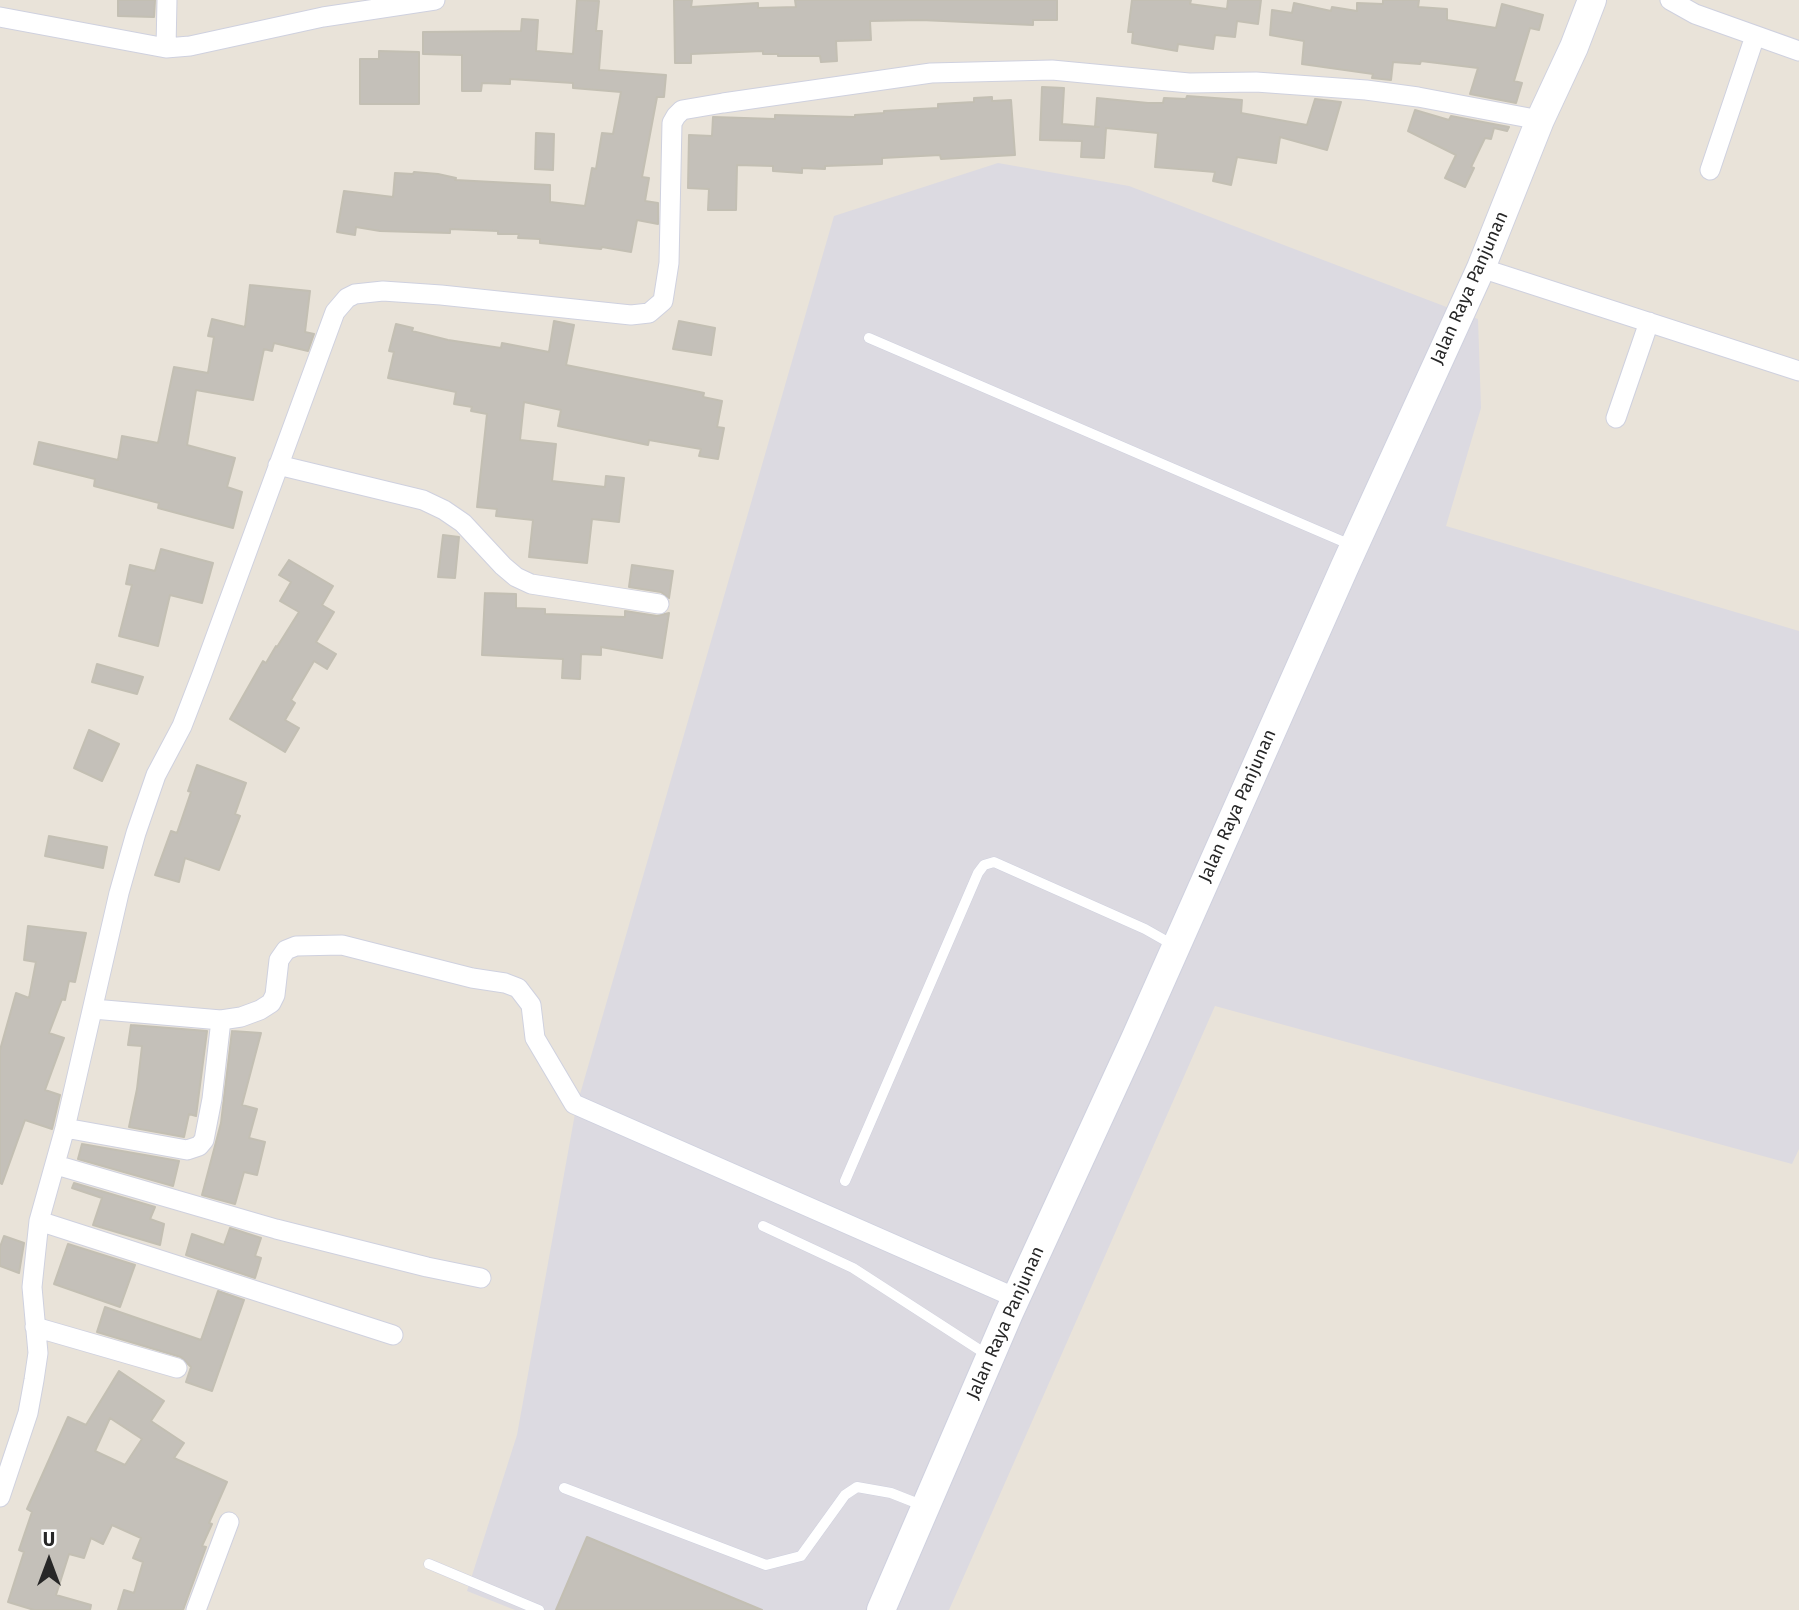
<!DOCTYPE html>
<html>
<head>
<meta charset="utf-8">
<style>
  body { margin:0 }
  #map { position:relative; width:1799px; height:1610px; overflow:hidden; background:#e9e3d9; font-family:"Fira Sans",sans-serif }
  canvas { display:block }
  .north { position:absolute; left:14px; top:1526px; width:70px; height:70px; -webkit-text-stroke:5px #fff; paint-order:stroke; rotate:0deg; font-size:19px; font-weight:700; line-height:28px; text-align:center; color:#272727 }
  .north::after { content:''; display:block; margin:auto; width:24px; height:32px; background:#272727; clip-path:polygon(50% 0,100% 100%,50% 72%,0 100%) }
</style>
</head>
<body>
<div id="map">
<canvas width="1799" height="1610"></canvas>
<div class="north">U</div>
</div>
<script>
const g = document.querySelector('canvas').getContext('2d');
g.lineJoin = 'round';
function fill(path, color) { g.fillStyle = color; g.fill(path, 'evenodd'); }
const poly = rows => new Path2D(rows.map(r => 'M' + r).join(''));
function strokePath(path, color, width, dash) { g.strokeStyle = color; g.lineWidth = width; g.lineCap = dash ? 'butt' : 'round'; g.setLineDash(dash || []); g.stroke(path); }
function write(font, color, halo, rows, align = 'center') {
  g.font = font + ' "Fira Sans",sans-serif'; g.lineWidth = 5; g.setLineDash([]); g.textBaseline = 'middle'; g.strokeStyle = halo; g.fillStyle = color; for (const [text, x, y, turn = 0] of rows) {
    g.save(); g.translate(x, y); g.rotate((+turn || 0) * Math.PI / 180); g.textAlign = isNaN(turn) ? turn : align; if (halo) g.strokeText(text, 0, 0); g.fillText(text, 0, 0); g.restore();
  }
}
fill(poly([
  [998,163,1129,186,1478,319,1481,408,1446,526,1799,631,1799,1149,1792,1164,1215,1006,949,1610,515,1610,467,1591,517,1435,576,1108,834,216]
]), '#dcdae1');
const building = poly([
  [118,0,155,0,154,17,118,16,118,0],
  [577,0,599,1,596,31,602,31,599,70,666,75,664,97,657,97,642,177,649,178,645,201,658,203,658,224,637,220,631,252,602,247,601,249,540,243,540,239,518,238,519,234,498,234,498,231,450,229,450,233,380,231,356,227,355,235,337,232,344,191,393,197,395,173,413,174,414,172,438,174,456,178,455,180,550,185,550,202,585,206,592,168,596,169,602,133,613,134,621,92,573,88,573,83,510,79,510,84,482,83,481,91,462,91,462,55,423,54,423,32,521,31,522,19,538,20,536,51,573,54,577,0],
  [674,0,692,0,691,7,758,3,758,8,796,7,795,0,1057,0,1057,20,1033,20,1033,25,921,20,870,21,871,40,836,41,837,61,821,62,820,56,778,56,778,54,763,54,763,51,691,54,691,63,675,63,674,0],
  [1132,0,1191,0,1190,4,1227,9,1228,0,1261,0,1258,24,1237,21,1235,37,1215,35,1213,49,1178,44,1177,51,1132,43,1133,32,1128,32,1132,0],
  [1383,0,1419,0,1418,7,1447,9,1447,20,1496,28,1502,4,1543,15,1539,30,1530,28,1514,81,1522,83,1516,103,1470,94,1478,68,1421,61,1420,64,1393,62,1391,80,1372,78,1373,74,1302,64,1304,41,1270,35,1272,10,1292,13,1294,3,1331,11,1332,7,1357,11,1357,3,1383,4,1383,0],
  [379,51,419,52,419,104,360,104,360,59,379,59,379,51],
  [1042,87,1064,88,1062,124,1099,127,1095,127,1097,98,1148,103,1163,103,1164,98,1186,99,1187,96,1242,100,1241,113,1307,125,1315,99,1341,102,1327,150,1280,137,1276,163,1237,157,1231,185,1213,181,1215,172,1155,167,1158,133,1106,128,1104,158,1081,157,1082,141,1040,140,1042,87],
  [992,97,992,101,1011,100,1015,155,941,159,940,155,882,158,882,164,825,166,825,169,802,168,802,173,773,171,773,166,737,165,736,210,708,210,709,189,688,188,689,135,712,136,713,117,775,119,775,115,855,117,855,115,884,113,884,111,938,108,938,104,974,102,974,98,992,97],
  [1415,110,1449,120,1451,116,1509,127,1507,131,1494,128,1491,139,1485,138,1471,167,1474,168,1465,187,1445,178,1456,155,1408,131,1415,110],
  [536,133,554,134,553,170,535,169,536,133],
  [250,285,310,291,305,332,314,334,308,351,274,343,272,351,264,349,253,400,196,390,187,445,235,458,227,487,242,492,233,528,158,508,159,503,94,486,95,479,34,464,39,442,118,460,122,436,158,443,174,367,208,373,214,337,208,336,212,319,245,327,250,285],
  [554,321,574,325,566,365,681,388,704,393,703,397,722,401,717,427,724,428,718,459,699,456,701,449,649,440,648,445,558,426,561,410,524,402,520,440,556,444,552,481,605,487,606,476,624,478,619,522,592,519,587,563,529,557,533,520,496,516,497,509,477,507,487,414,471,411,472,407,454,404,456,392,388,378,394,352,389,351,396,324,413,328,412,331,448,340,501,348,502,343,549,352,554,321],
  [679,321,715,328,711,355,673,349,679,321],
  [443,535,459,537,455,578,438,577,443,535],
  [161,549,213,563,202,603,170,595,158,646,119,636,132,585,126,584,130,565,155,571,161,549],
  [289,560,333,586,322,605,334,612,316,642,336,654,327,669,314,661,291,700,295,703,285,720,299,728,285,752,230,719,263,661,266,663,276,646,277,647,299,612,280,601,291,582,279,575,289,560],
  [632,565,673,571,669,598,661,592,629,587,632,565],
  [485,593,516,594,516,608,545,609,545,614,625,617,625,611,657,616,669,613,662,658,601,647,601,655,581,654,580,679,562,678,563,659,482,655,485,593],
  [97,664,143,677,137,694,92,682,97,664],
  [89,730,119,744,102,781,74,768,89,730],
  [197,765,246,783,235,814,240,816,219,870,185,858,179,882,155,875,171,831,177,833,191,792,188,791,197,765],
  [49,836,107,847,103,868,45,856,49,836],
  [28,926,86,933,75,982,69,981,65,1000,62,999,49,1033,64,1038,45,1090,60,1095,52,1129,25,1120,2,1184,0,1183,0,1050,16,993,29,998,36,962,24,960,28,926],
  [131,1025,207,1031,196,1116,189,1114,184,1137,129,1127,137,1089,142,1046,128,1045,131,1025],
  [232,1031,261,1033,242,1105,257,1109,249,1138,265,1142,257,1175,244,1172,235,1204,202,1195,221,1123,232,1031],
  [82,1144,179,1161,173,1186,78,1159,82,1144],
  [74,1183,155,1207,150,1219,164,1224,160,1245,93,1225,102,1198,72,1188,74,1183],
  [230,1228,261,1238,255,1256,261,1258,255,1278,186,1255,192,1234,224,1245,230,1228],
  [4,1236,24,1243,19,1273,0,1266,0,1247,4,1236],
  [68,1244,135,1265,120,1307,54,1284,68,1244],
  [218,1291,244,1300,212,1391,186,1382,191,1367,181,1357,97,1332,105,1307,201,1340,218,1291],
  [119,1371,164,1401,151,1421,184,1443,174,1458,227,1482,209,1523,212,1524,202,1546,206,1547,183,1610,118,1610,124,1590,134,1593,143,1562,133,1558,141,1538,112,1525,103,1544,91,1538,84,1558,69,1554,56,1595,91,1605,90,1610,34,1610,8,1602,24,1552,19,1550,32,1512,27,1509,68,1417,86,1425,119,1371],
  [110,1418,142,1439,125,1465,95,1451,110,1418],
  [587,1537,762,1610,556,1610,587,1537]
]);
fill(building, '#c4c0b9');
strokePath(building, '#c3bfb3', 2);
const service = poly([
  [869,338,1351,545],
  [845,1181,978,873,984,865,994,862,1145,929,1175,946],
  [763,1226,853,1268,989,1356],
  [564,1488,766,1565,801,1556,845,1495,857,1487,891,1493,924,1506],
  [429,1564,539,1610]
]);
const minor = poly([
  [1670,0,1695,14,1799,51],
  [0,17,166,48,190,46,323,17,435,0],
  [166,48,167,0],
  [1710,170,1755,36],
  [1481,268,1799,371],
  [1616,418,1649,322],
  [278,465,423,500,444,510,463,523,503,566,516,577,531,584,659,604],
  [93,1009,221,1020,241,1017,260,1010,271,1003,275,995,279,960,286,950,296,946,342,945,472,978,505,983,518,988,531,1005,535,1038,574,1104,1016,1298],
  [65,1128,187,1150,199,1146,204,1140,212,1099,221,1020],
  [56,1165,276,1229,427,1267,481,1278],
  [39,1221,393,1335],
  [35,1327,177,1368],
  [0,1497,28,1413,34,1380,38,1353,32,1287,39,1221,65,1128,119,893,136,833,156,775,182,726,202,674,335,312,347,298,355,294,383,291,441,295,631,315,649,313,663,301,669,263,672,123,676,116,682,110,723,103,931,73,1052,70,1189,83,1256,82,1366,90,1418,97,1540,120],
  [196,1610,229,1522]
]);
const secondary = poly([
  [881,1610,1009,1313,1135,1039,1345,566,1481,268,1540,120,1574,47,1592,0]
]);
strokePath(service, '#cfd1df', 11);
strokePath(minor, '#cfd1df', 21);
strokePath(secondary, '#cfd1df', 30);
strokePath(service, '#fff', 10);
strokePath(minor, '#fff', 19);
strokePath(secondary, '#fff', 28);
write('18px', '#272727', '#fff', [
  ["Jalan Raya Panjunan",1470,288,-66],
  ["Jalan Raya Panjunan",1238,806,-66],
  ["Jalan Raya Panjunan",1006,1323,-66]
]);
</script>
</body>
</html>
